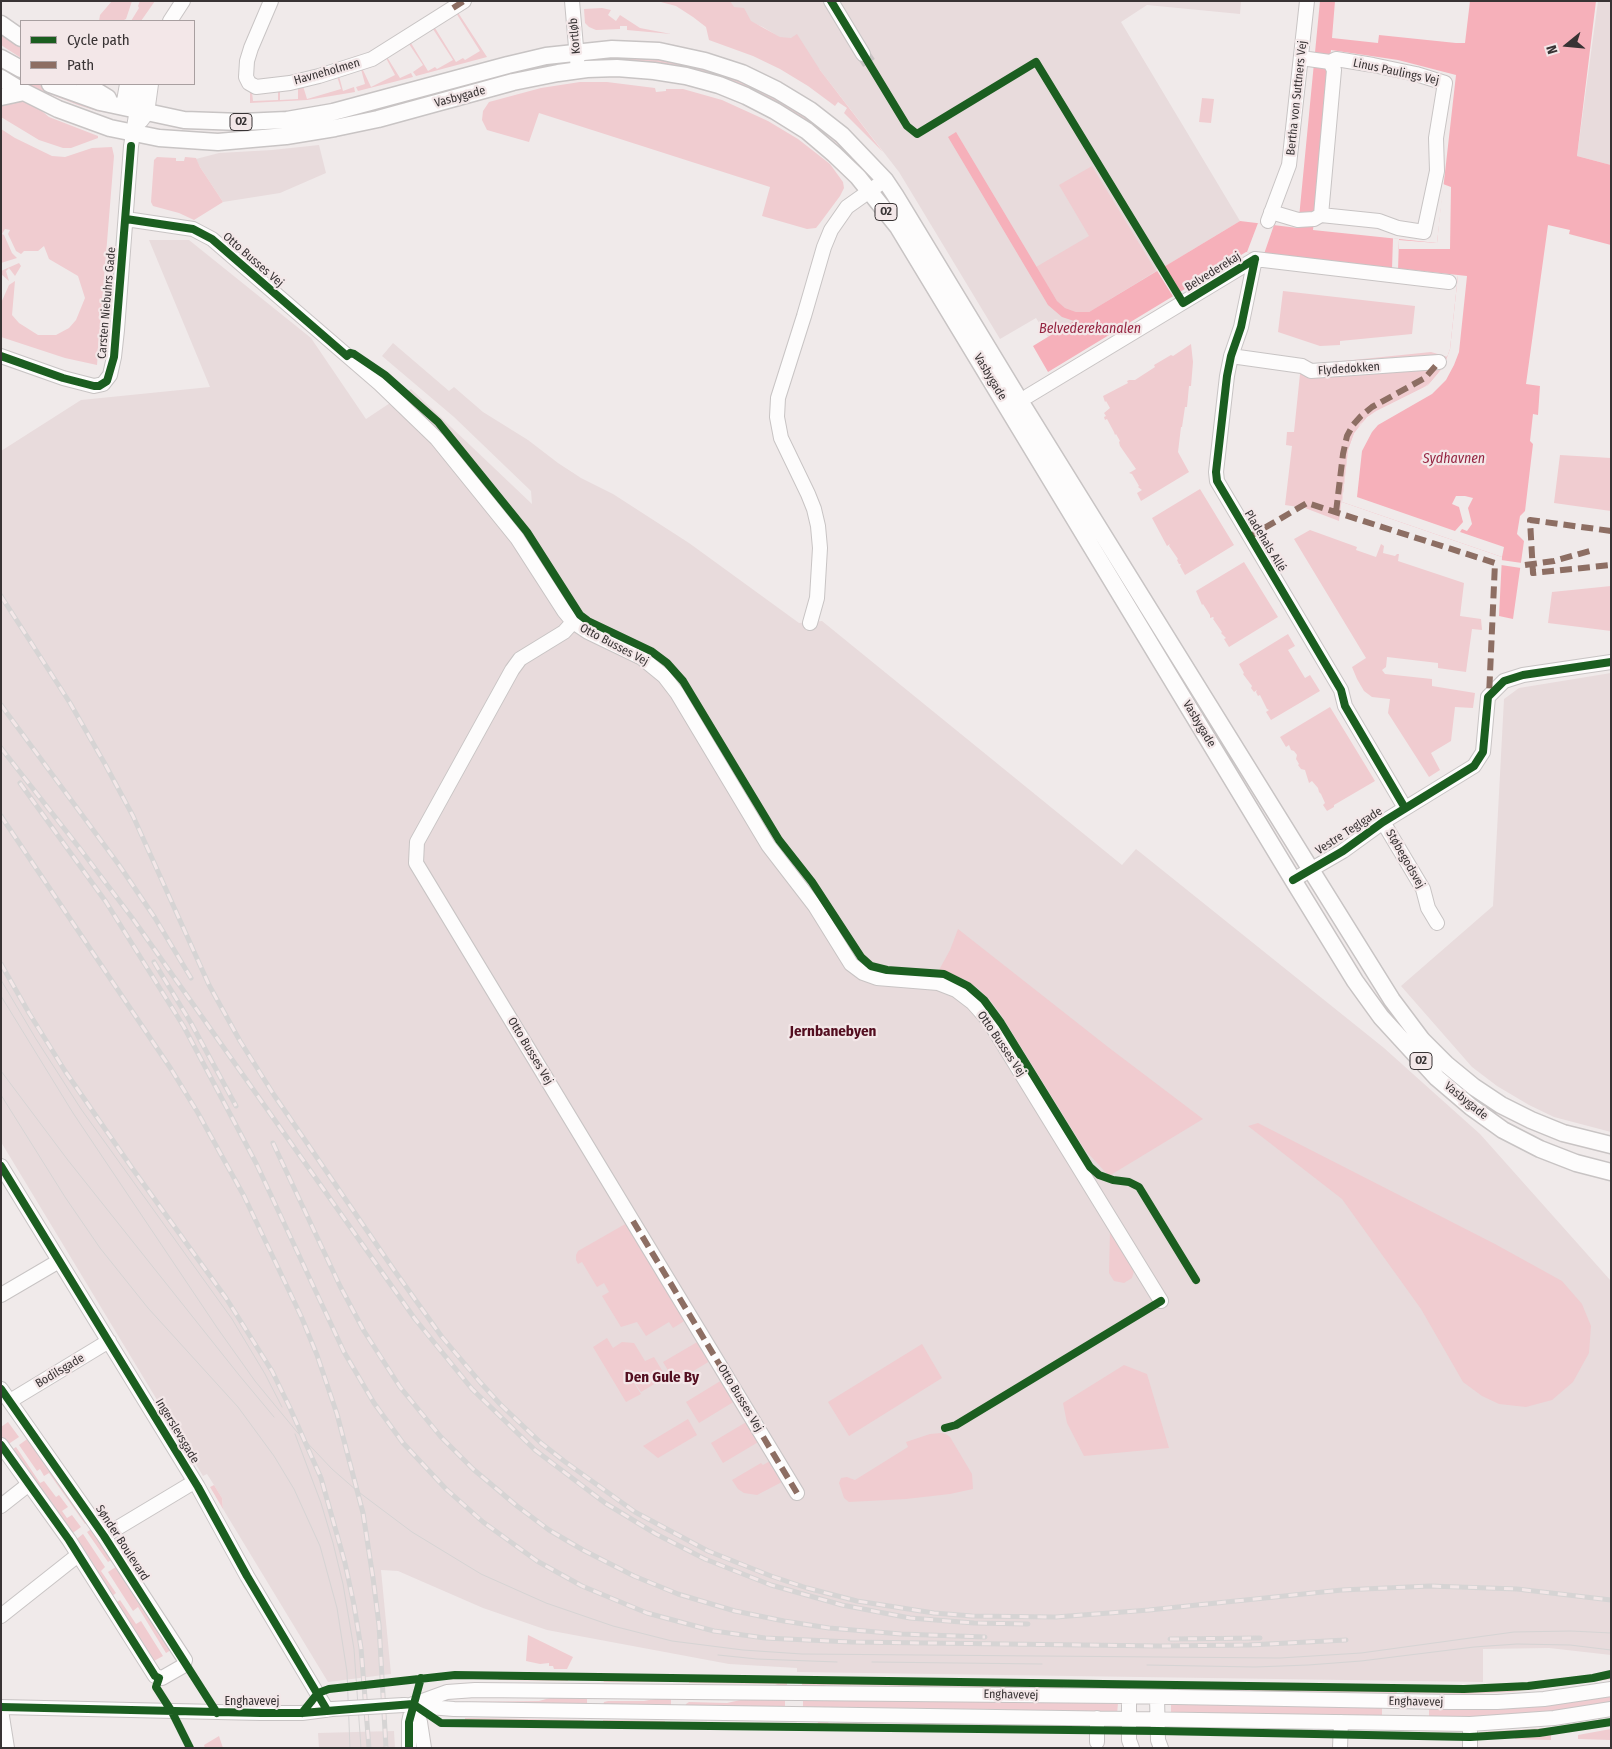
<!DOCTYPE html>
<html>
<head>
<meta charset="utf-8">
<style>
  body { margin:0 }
  #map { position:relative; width:1612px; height:1749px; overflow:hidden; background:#f0eaea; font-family:"Fira Sans Condensed",sans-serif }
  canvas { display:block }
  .frame { position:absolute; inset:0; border:2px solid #383334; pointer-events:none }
  .legend { position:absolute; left:20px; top:20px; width:175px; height:65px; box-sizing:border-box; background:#f3e7e8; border:1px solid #a89fa0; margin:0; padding:6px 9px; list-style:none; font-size:15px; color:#383334 }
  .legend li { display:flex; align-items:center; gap:10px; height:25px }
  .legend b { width:25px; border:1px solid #a89fa0 }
  .north { position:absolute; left:1542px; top:20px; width:50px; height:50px; -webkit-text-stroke:4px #f3e7e8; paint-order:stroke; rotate:253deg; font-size:14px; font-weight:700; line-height:20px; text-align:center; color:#383334 }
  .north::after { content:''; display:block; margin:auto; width:18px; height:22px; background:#383334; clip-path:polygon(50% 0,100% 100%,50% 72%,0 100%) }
</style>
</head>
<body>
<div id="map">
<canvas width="1612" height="1749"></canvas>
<div class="frame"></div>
<ul class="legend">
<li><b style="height:6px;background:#1b5e20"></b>Cycle path</li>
<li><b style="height:6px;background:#8d6e63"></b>Path</li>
</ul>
<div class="north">N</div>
</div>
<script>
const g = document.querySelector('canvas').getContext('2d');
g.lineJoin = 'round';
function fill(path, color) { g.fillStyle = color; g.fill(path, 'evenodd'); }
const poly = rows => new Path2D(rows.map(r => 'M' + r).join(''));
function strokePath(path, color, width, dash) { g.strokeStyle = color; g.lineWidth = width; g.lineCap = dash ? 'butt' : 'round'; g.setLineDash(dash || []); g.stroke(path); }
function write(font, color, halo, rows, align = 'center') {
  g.font = font + ' "Fira Sans Condensed",sans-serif'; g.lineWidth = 4.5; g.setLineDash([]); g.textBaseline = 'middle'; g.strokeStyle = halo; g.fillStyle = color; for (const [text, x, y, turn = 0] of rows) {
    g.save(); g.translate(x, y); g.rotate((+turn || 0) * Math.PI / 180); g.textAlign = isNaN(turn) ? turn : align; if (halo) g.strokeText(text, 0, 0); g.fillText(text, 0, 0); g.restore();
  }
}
fill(poly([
  [698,1,1241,1,1240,14,1147,5,1121,22,1240,221,1048,337,1036,318,1000,339,899,172,820,70,784,40,763,27],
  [1598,1,1611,1,1611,165,1577,156],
  [319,145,326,173,280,193,223,202,200,167,196,159,219,153,272,150],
  [149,240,189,240,311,338,366,419,411,389,532,504,531,491,454,417,382,356,393,343,449,391,454,387,483,412,528,440,558,463,581,478,613,494,689,543,799,623,822,621,1122,865,1136,849,1384,1048,1480,1134,1611,1281,1611,1655,1549,1648,1483,1649,1483,1682,797,1672,797,1668,729,1664,547,1630,483,1608,398,1571,381,1570,391,1674,328,1682,223,1509,222,1498,214,1485,207,1474,203,1476,1,1142,1,451,81,400,210,387],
  [1611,673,1611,1132,1554,1117,1529,1105,1497,1086,1472,1067,1401,986,1493,906,1504,699,1519,688],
  [394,1731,395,1748,319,1748,318,1733]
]), '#e8dbdc');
fill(poly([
  [112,1,132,1,126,19,122,21,99,21,100,15],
  [140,1,155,1,141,21,131,21,139,8,138,6],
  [657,1,730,1,734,7,744,8,751,21,780,37,791,38,797,34,820,70,883,152,844,113,847,108,838,102,835,106,808,86,780,69,753,56,709,40,706,27,693,17,676,6],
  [602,8,611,10,608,15,616,21,620,15,640,28,671,34,627,30,627,26,620,26,620,29,596,30,589,27,585,23,584,9],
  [457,11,487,57,416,76,413,72,423,65,409,44,417,38,411,43,428,71,435,67,437,69,453,60,433,29,426,33,441,23,435,28,456,62,463,58,465,60,480,51,456,13],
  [1,30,21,44,21,58,1,45],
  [626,54,691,63,766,90,824,128,863,164,860,166,832,139,803,118,788,110,599,61,598,55],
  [387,57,400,78,411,73,413,77,358,91,356,87,365,84,361,69,369,66,363,70,371,87,395,75,386,58],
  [337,76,339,76,343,91,354,87,355,92,307,100,250,103,250,90,252,92,253,101,278,100,278,91,287,89,287,91,280,91,280,100,298,99,298,86,303,86,307,99,341,89],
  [580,82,607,82,655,88,656,92,666,91,666,89,683,89,722,100,768,121,798,139,830,164,843,182,844,188,840,196,820,223,816,228,807,229,762,216,770,187,539,113,529,142,487,130,482,120,483,111,489,102,541,88],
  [24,84,37,84,110,111,110,113,97,111,78,105],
  [14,98,31,102,49,117,98,136,98,138,71,148,63,148,39,140,1,117,1,101],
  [1202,98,1214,99,1211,123,1199,122],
  [1,129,15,138,52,156,65,157,92,148,112,147,114,156,97,365,65,358,1,337,1,303,9,285,15,281,12,315,19,323,38,335,56,335,69,328,76,320,85,298,78,276,49,259,44,246,38,251,24,251,21,254,16,251,8,234,10,230,5,229,2,234,4,235,12,253,17,258,1,263],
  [157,157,176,158,176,161,184,161,185,157,196,158,200,167,223,202,194,220,179,213,153,206,151,202,154,160],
  [1092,166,1156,271,1089,312,1076,312,1065,308,1057,301,1036,267,1089,236,1059,185],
  [19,263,21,266,15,276,9,268,6,271,9,281,1,274,1,271],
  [1283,291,1415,306,1412,334,1340,341,1340,345,1320,346,1278,332],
  [1191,344,1193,362,1191,386,1189,386,1187,407,1185,407,1182,427,1181,427,1178,452,1189,472,1141,501,1137,493,1142,490,1138,487,1139,486,1132,474,1129,473,1136,469,1120,446,1119,442,1120,441,1116,434,1115,435,1114,432,1107,419,1105,420,1104,417,1106,416,1104,413,1110,408,1106,401,1105,402,1103,396,1128,383,1127,381,1129,380,1135,380,1155,367,1154,365,1171,355,1173,356],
  [1431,352,1448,357,1435,379,1419,391,1376,411,1360,424,1348,450,1339,521,1305,508,1285,505,1292,446,1286,445,1287,432,1294,432,1300,374,1319,368,1343,365,1343,361],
  [1560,455,1611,458,1611,511,1554,503],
  [1200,489,1234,545,1185,575,1180,566,1181,564,1179,564,1177,560,1178,559,1169,546,1170,544,1167,546,1152,518],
  [1310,530,1357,547,1356,550,1376,557,1381,544,1384,546,1383,553,1395,556,1397,554,1399,554,1398,561,1464,583,1460,616,1481,619,1482,630,1472,629,1466,672,1438,668,1438,663,1387,657,1386,667,1382,670,1385,674,1432,679,1432,686,1475,693,1473,708,1455,707,1451,741,1431,753,1440,770,1429,777,1388,713,1390,699,1372,697,1364,691,1357,679,1352,667,1366,658,1294,539],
  [1244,562,1278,617,1229,647,1224,639,1226,638,1221,633,1222,632,1213,619,1214,618,1213,617,1210,618,1210,615,1203,604,1202,605,1196,591],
  [1611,586,1611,631,1548,623,1552,592],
  [1288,634,1295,646,1288,650,1305,678,1310,675,1320,691,1271,720,1266,712,1269,710,1267,709,1260,695,1258,696,1256,692,1257,690,1254,692,1251,688,1252,686,1243,674,1244,673,1239,664],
  [1330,707,1375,781,1334,805,1334,807,1327,811,1323,805,1325,803,1321,794,1319,792,1318,788,1312,781,1309,783,1305,770,1301,769,1298,765,1299,764,1296,759,1297,755,1294,751,1291,750,1289,745,1286,747,1280,737],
  [958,929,1108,1047,1203,1119,1109,1176,1085,1150,1000,1013,990,1000,979,989,964,979,939,970,950,950],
  [1258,1123,1495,1244,1562,1281,1582,1304,1591,1326,1589,1353,1573,1382,1552,1400,1526,1407,1499,1404,1482,1396,1463,1382,1421,1309,1342,1199,1248,1126],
  [627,1223,686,1320,673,1328,669,1322,646,1336,637,1322,621,1327,602,1296,609,1292,604,1283,597,1287,582,1262,578,1264,576,1260,576,1255,578,1251],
  [1110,1230,1134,1271,1132,1278,1124,1283,1114,1281,1109,1273],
  [607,1338,613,1348,622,1342,634,1343,645,1361,654,1357,666,1377,641,1392,622,1363,641,1394,626,1402,593,1347],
  [699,1341,710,1361,675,1382,663,1362],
  [922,1344,942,1378,849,1436,828,1402],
  [1124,1365,1147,1374,1169,1448,1084,1456,1067,1423,1063,1403],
  [722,1380,735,1401,699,1423,686,1402],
  [688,1419,697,1435,658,1458,643,1446],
  [748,1421,760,1441,723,1463,711,1443],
  [8,1422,19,1437,7,1445,1,1438,1,1427],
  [941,1433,946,1434,950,1437,972,1474,973,1489,950,1494,906,1499,849,1502,844,1498,839,1483,841,1478,847,1477,855,1480,908,1447,906,1442,930,1434],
  [30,1437,89,1522,85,1524,49,1473,44,1476,40,1469,37,1471,19,1445],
  [16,1447,40,1483,44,1481,56,1497,59,1495,68,1507,62,1511,67,1518,72,1515,81,1527,70,1535,10,1451],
  [770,1461,782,1482,757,1495,744,1493,738,1489,732,1480,761,1463,763,1465],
  [214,1485,222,1498,223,1509,210,1487],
  [93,1528,114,1558,108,1562,87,1532],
  [83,1534,105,1567,101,1571,116,1593,111,1597,74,1541],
  [119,1565,171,1650,166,1653,138,1607,133,1611,108,1572],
  [120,1600,136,1624,141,1621,163,1656,152,1662,115,1603],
  [528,1635,573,1657,567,1669,554,1669,553,1666,549,1666,549,1663,540,1664,526,1661],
  [1611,1677,1611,1679,1511,1692,1466,1694,1404,1693,1404,1691,1512,1690,1542,1688],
  [499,1678,568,1679,568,1681,498,1680],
  [602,1679,686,1680,686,1682,604,1682],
  [689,1681,786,1682,787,1683,787,1687,782,1687,775,1684,689,1683],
  [802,1682,1063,1686,1063,1688,826,1685,822,1687,802,1687],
  [1172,1687,1396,1691,1397,1693,1172,1690],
  [1611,1694,1611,1704,1503,1718,1429,1718,1429,1707],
  [557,1696,585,1696,587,1698,587,1706,451,1704,451,1702,539,1701],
  [665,1697,671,1699,671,1707,603,1706,604,1702,608,1701,644,1701],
  [785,1698,785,1709,685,1707,686,1704,689,1702,727,1703,745,1699],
  [803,1699,1118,1703,1117,1714,803,1709],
  [1171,1703,1382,1707,1382,1717,1171,1715],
  [465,1718,584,1720,584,1723,465,1720],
  [603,1720,665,1721,665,1723,603,1722],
  [819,1720,826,1720,829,1723,1089,1727,1089,1729,816,1726],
  [1547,1728,1547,1730,1513,1734,1477,1735,1480,1732],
  [1611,1729,1611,1740,1578,1739,1578,1735],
  [1257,1730,1333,1731,1333,1733,1257,1732],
  [1551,1734,1551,1740,1515,1739,1515,1738],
  [219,1736,223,1748,205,1748,204,1745]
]), '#f0ccd0');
fill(poly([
  [1320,1,1335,1,1332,38,1378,43,1379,35,1456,43,1465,43,1470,1,1596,1,1577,156,1611,165,1611,245,1569,234,1570,230,1548,225,1526,384,1540,386,1538,415,1533,414,1530,441,1533,444,1525,511,1520,516,1517,534,1524,541,1513,619,1499,616,1502,557,1342,502,1348,450,1354,433,1367,417,1376,411,1428,385,1444,366,1450,349,1458,275,1246,252,1048,372,1033,346,1074,321,1062,317,1048,305,948,137,956,132,1057,301,1065,308,1076,312,1089,312,1240,221,1298,228],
  [1331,50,1398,60,1456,75,1437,243,1313,230]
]), '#f6b0ba');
fill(poly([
  [1443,184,1451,187,1450,249,1399,249,1399,240,1437,243],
  [1258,223,1274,225,1264,254,1247,252],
  [1393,238,1399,239,1398,270,1392,269],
  [1163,265,1182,294,1174,298,1156,269],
  [1458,275,1467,276,1459,352,1454,365,1446,380,1432,394,1378,425,1372,432,1362,451,1357,497,1455,531,1463,522,1459,507,1452,504,1456,496,1465,496,1473,498,1468,508,1472,524,1467,531,1462,529,1460,532,1504,547,1502,557,1342,502,1348,450,1354,433,1367,417,1376,411,1428,385,1444,366,1450,349],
  [1501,560,1522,563,1521,568,1501,565]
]), '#f0eaea');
strokePath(poly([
  [863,54,869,63]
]), '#cbc5c6', 14, [14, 7]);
const minor = poly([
  [271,1,251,48,247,61,246,77,249,83,256,87,290,83,319,76,372,59,464,1],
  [572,1,578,70],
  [831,1,863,54],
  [170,21,183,1],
  [123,107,127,84],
  [141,121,147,113,151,84],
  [1271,212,1298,220,1314,219,1321,215,1379,221,1398,228,1424,232,1437,171,1436,138,1445,83,1416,74,1373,65,1336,59,1330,62,1301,58],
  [1321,215,1334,70,1330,62],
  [126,219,193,229,212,239,380,384,437,439,517,538,564,611,573,622,588,632,642,658,664,676,677,693,768,845,815,906,851,964,863,973,877,978,938,983,956,990,973,1003,989,1021,1161,1301],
  [1268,221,1289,165,1307,1],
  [1255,259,1241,327,1231,356,1227,376,1216,472,1217,481,1341,690,1345,706,1405,808],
  [1,356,63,378,94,386,103,384,110,375,114,357,117,330,131,146,141,84],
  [1231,356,1302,366,1311,371,1439,362],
  [1028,396,1255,259,1449,282],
  [573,622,564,632,520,659,512,670,417,842,416,863,797,1493],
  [810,623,817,598,820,548,818,526,814,509,808,494,781,438,777,417,778,398,804,316,824,247,831,230,847,207,885,180],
  [1383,822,1423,889,1428,908,1437,923],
  [1293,880,1343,851,1383,822,1474,766,1483,752,1488,697,1504,681,1523,675,1611,662],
  [1,1166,198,1487,247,1576,327,1710],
  [1,1295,59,1261],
  [1,1389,104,1536,185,1660,183,1666,162,1678,155,1676,69,1540,1,1445],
  [10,1401,109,1341],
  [1,1506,29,1484],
  [104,1536,194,1482],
  [1,1616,78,1555],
  [1129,1696,1129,1740,1132,1748],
  [1157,1697,1158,1740,1161,1748],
  [413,1704,420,1722,424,1748],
  [414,1704,447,1692,475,1690,1121,1696,1450,1702,1497,1702,1544,1699,1611,1689],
  [404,1705,454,1709,1470,1724,1554,1718,1611,1709],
  [1,1707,261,1713,302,1713,332,1709],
  [1,1710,7,1748],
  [1097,1742,1097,1718],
  [409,1748,409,1722,413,1704],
  [1340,1748,1341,1722],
  [1470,1748,1470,1724]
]);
const major = poly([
  [1,24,21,38],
  [1,58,21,69],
  [1,78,24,92,58,109,110,128,159,138,218,142,286,136,335,128,378,119,513,82,558,73,587,69,617,68,654,71,686,76,719,85,746,96,775,111,807,131,834,154,858,177,898,227,1293,880,1355,981,1381,1017,1437,1078,1471,1107,1503,1130,1540,1149,1576,1163,1611,1172],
  [50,84,100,102,184,120,242,122,287,120,333,112,508,65,546,56,612,49,659,51,705,61,742,73,777,90,810,110,842,135,885,180,895,195,1020,401,1311,870,1392,1000,1422,1040,1446,1064,1474,1087,1501,1105,1531,1120,1563,1133,1611,1145],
  [85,84,108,98],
  [1,97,24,92]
]);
strokePath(minor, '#c8c4c4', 16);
strokePath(major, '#c8c4c4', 19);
strokePath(minor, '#fdfcfc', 14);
strokePath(major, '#fdfcfc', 16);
strokePath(poly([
  [1,980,36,1039,81,1109,232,1319,265,1374,282,1407],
  [1,996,73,1113,218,1329,255,1381,297,1432,332,1469,356,1490,412,1532,481,1574,546,1603,613,1626,672,1641,743,1650,802,1654,1280,1658,1361,1653,1514,1632,1571,1631,1611,1633],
  [1,1071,67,1159,239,1375,274,1417],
  [1,1095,65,1197,100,1248,148,1308,238,1407,274,1456,294,1489,320,1546,337,1608,347,1672,350,1748],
  [295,1434,321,1503,333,1543,343,1584,354,1649,361,1748],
  [718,1655,757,1659,837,1662],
  [872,1662,1042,1664],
  [1147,1665,1255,1667,1308,1665,1361,1661,1474,1647,1517,1644,1570,1645,1611,1650]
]), '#d6d4d4', 1);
const rail = poly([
  [1,596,70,703,105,764,133,816,209,985,240,1041,274,1095,394,1270,442,1337,480,1382,500,1404,541,1443,564,1461,635,1512,708,1551,771,1576,807,1588,857,1601,934,1613,972,1616,1056,1617,1149,1610,1342,1590,1430,1586,1517,1589,1611,1600],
  [1,705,119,865,155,918,191,978],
  [1,748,81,850,133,919,415,1319,472,1389,535,1450,605,1503,656,1534,705,1559,771,1585,842,1605,910,1618,974,1623,1028,1624],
  [20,783,106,902,184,1027,256,1163,344,1352,374,1403,403,1443,446,1489,483,1522,537,1561,582,1586,647,1613,714,1631,765,1638,851,1642,1160,1646,1249,1645,1346,1640],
  [1,816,171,1069,198,1113,244,1196,301,1316,317,1355,337,1414,363,1513,373,1578,379,1625,386,1748],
  [154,962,191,1023,236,1106],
  [1,964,29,1013,65,1071,132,1168,226,1298,272,1371,290,1408,321,1478,345,1563,354,1605,361,1648,369,1748],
  [273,1143,340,1286,364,1331,400,1387,441,1437,473,1469,517,1506,549,1530,583,1550,634,1576,678,1594,735,1611,784,1621,829,1628,901,1634,985,1637],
  [1170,1639,1260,1638]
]);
strokePath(rail, '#d6d4d4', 5);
strokePath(rail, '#f3e7e8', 3, [9]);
const minorBridge = poly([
  [332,1709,404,1705]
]);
strokePath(minorBridge, '#c8c4c4', 16, []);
strokePath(minorBridge, '#fdfcfc', 14);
strokePath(poly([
  [453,8,464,1],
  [1336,512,1343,454,1347,436,1353,425,1361,416,1372,407,1425,378,1439,362],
  [1611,531,1530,520,1533,573,1611,565],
  [1249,537,1307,503,1495,563,1489,696],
  [1525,565,1554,561,1593,550],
  [633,1221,797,1493]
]), '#8d6e63', 6, [12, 6]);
strokePath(poly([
  [831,1,907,126,917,134,1036,62,1183,303,1255,259],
  [126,219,193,229,212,239,347,356,350,353,354,354,385,375,438,422,527,532,580,615,588,621,651,651,667,663,683,681,779,840,812,882,861,957,871,966,887,970,944,974,968,986,984,1000,1001,1023,1090,1167,1099,1175,1113,1180,1129,1182,1139,1187,1196,1280],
  [1255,259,1241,327,1231,356,1227,376,1216,472,1217,481,1341,690,1345,706,1405,808],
  [1,356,63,378,94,386,99,386,107,381,114,357,131,146],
  [1293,880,1343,851,1383,822,1474,766,1483,752,1488,697,1504,681,1523,675,1611,662],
  [1,1166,198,1487,247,1576,327,1710],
  [1,1389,104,1536,217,1713],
  [945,1428,956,1425,1161,1301],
  [1,1445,69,1540,155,1676,159,1678],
  [159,1678,156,1687,172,1712,190,1748],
  [413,1704,441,1723,1158,1731,1470,1737,1539,1733,1611,1722],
  [1,1707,261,1713,302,1713,413,1704],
  [302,1713,318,1693,329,1689,455,1675,1464,1689,1528,1686,1593,1678,1611,1674],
  [409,1748,409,1722,421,1678]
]), '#1b5e20', 8);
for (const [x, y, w] of [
  [241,122,22],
  [886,212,22],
  [1421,1061,22]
]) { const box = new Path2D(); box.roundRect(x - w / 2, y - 8.5, w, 17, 4); g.fillStyle = '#f3e7e8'; g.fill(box); strokePath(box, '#383334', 1); }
write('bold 11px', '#383334', null, [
  ["O2",241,122],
  ["O2",886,212],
  ["O2",1421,1061]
]);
write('12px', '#383334', '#f3e7e8', [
  ["Kortløb",575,36,-95],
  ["Havneholmen",327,72,-16],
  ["Linus Paulings Vej",1396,72,12],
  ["Vasbygade",460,97,-15],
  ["Bertha von Suttners Vej",1297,98,-84],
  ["Otto Busses Vej",253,260,41],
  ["Belvederekaj",1213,272,-32],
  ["Carsten Niebuhrs Gade",107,303,-85],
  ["Flydedokken",1349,369,-4],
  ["Vasbygade",990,377,59],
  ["Pladehals Allé",1265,541,59],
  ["Otto Busses Vej",614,645,28],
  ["Vasbygade",1199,724,59],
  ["Vestre Teglgade",1349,831,-33],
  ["Støbegodsvej",1405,859,60],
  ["Otto Busses Vej",1001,1044,56],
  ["Otto Busses Vej",530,1051,59],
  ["Vasbygade",1466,1101,39],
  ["Bodilsgade",60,1371,-31],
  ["Otto Busses Vej",740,1398,59],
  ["Ingerslevsgade",177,1431,59],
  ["Sønder Boulevard",122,1543,57],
  ["Enghavevej",1011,1695,1],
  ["Enghavevej",252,1702],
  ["Enghavevej",1416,1702,1]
]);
write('italic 14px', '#952542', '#f3e7e8', [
  ["Belvederekanalen",1090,329],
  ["Sydhavnen",1454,459]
]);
write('bold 15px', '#530e20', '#f3e7e8', [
  ["Jernbanebyen",833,1032],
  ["Den Gule By",662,1378]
]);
</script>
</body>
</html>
